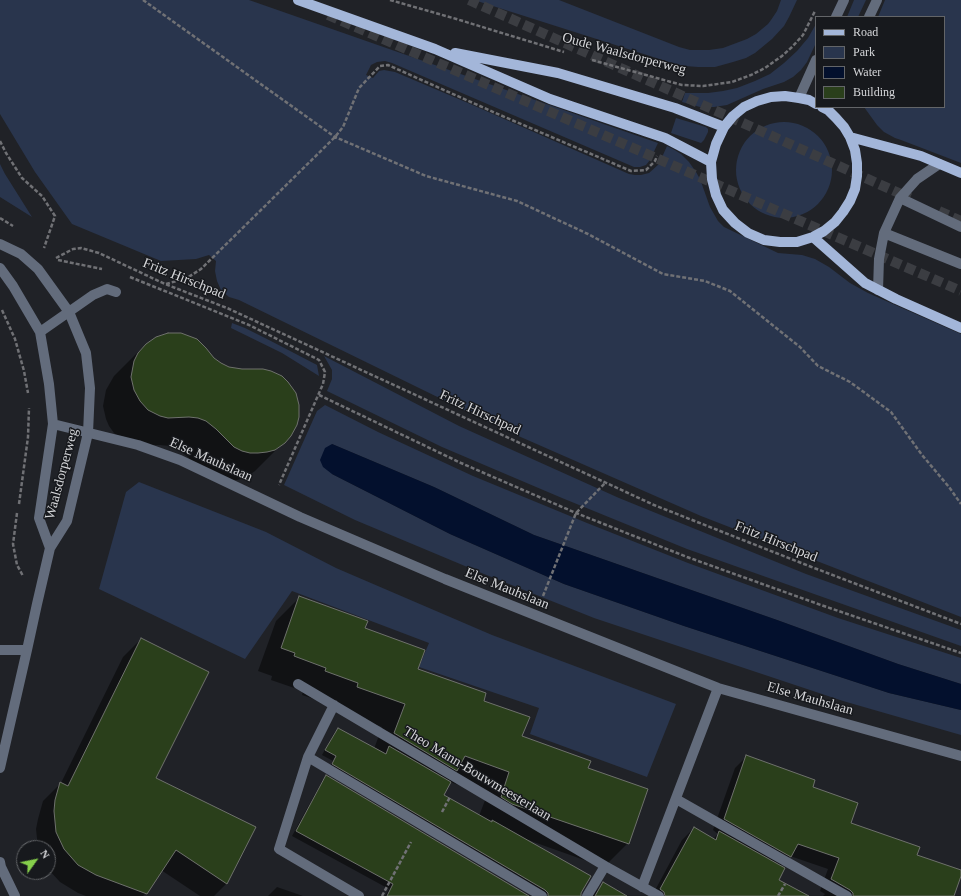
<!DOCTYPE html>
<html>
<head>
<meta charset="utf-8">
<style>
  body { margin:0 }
  #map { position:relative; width:961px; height:896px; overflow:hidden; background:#202227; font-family:"Times New Roman",serif }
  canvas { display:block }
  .legend { position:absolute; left:815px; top:16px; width:130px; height:92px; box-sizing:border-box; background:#17191d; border:1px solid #636568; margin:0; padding:5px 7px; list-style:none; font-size:12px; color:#d5d6d9 }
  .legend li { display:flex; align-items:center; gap:8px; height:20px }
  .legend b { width:20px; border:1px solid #636568 }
  .north { position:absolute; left:16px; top:840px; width:40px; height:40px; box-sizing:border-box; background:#17191d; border:1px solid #636568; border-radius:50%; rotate:57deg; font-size:11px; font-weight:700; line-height:16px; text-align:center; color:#d5d6d9 }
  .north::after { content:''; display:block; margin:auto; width:14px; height:18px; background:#86cf4b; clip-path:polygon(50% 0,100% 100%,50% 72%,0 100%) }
</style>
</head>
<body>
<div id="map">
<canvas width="961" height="896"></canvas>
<ul class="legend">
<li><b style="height:5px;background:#a3b6d9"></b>Road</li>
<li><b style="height:11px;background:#29354d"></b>Park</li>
<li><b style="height:11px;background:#03102d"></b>Water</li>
<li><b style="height:11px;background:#2a3f1b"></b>Building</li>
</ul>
<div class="north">N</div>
</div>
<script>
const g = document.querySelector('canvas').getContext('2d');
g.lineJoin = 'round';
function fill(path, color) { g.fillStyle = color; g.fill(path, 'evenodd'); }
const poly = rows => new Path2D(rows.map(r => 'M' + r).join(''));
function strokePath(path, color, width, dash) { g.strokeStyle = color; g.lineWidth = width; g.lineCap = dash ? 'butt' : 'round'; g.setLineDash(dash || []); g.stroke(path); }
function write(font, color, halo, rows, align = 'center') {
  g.font = font + ' "Times New Roman",serif'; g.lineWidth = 3; g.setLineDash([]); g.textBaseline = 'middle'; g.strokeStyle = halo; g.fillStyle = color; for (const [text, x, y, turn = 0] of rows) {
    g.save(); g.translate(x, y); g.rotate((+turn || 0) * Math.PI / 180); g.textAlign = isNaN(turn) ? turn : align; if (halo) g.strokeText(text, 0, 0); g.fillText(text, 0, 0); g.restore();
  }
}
fill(poly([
  [0,0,249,0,658,143,650,160,646,165,640,167,634,167,392,63,385,61,377,62,371,65,366,75,373,78,379,71,384,70,395,72,468,103,629,174,635,175,641,175,649,173,659,164,667,146,673,149,681,154,689,162,696,172,700,179,710,207,718,221,724,227,778,253,802,255,815,259,829,267,850,283,868,293,961,334,961,617,701,516,507,431,239,300,229,297,221,290,217,281,215,271,216,261,209,255,196,259,161,261,72,224,35,172,0,114],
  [474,0,559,0,679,47,690,50,709,50,723,48,747,39,756,34,768,24,771,20,777,11,781,0,797,0,789,17,784,26,772,39,755,53,746,58,733,62,715,67,698,67,685,66,672,63],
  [854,0,866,0,858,17,847,17],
  [885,0,961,0,961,163,901,140,895,138,884,132,877,125,864,107,944,107,944,17,878,17],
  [816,24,816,43,807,62,801,70,793,77,784,82,763,89,727,105,714,107,700,107,682,102,685,93,708,93,723,91,737,88,755,81,770,74,784,63,797,51,808,38],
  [676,118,706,127,708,129,708,132,704,140,701,143,671,133],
  '736 170a48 48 0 1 1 96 0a48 48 0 1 1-96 0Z',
  [0,164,5,174,32,217,0,197],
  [232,323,245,328,269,340,317,365,319,376,282,353,231,328],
  [324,356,459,426,619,498,806,574,961,630,961,646,687,549,562,498,442,447,327,391,332,379,332,370],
  [325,405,378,432,473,476,587,523,688,563,838,618,961,658,961,684,898,664,777,620,534,535,434,487,332,444,332,474,450,534,564,584,684,626,889,693,961,710,961,735,843,701,594,618,484,574,355,520,284,485,317,411],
  [139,482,266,532,336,568,492,635,676,704,647,777,530,734,539,708,419,667,429,643,292,591,245,659,99,589,126,492]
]), '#29354d');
fill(poly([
  [332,444,434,487,534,535,777,620,898,664,961,684,961,710,889,693,684,626,564,584,450,534,332,474,323,467,320,460,325,448]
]), '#03102d');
fill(poly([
  [143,347,284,442,255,471,245,478,237,480,225,481,196,467,188,457,177,449,169,446,160,445,139,446,120,438,114,433,109,426,106,419,103,406,106,390,114,376],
  [299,598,364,629,417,670,482,701,521,737,587,769,628,843,604,867,528,840,528,841,561,896,542,896,329,768,333,761,322,755,334,733,338,729,374,749,382,727,334,710,335,706,302,695,303,691,271,680,272,676,258,671,276,621],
  [450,782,487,795,479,816,442,796],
  [141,639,155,778,254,828,226,884,214,896,200,896,161,870,146,893,143,896,86,896,78,893,60,882,48,869,48,848,38,848,36,829,38,819,43,801,61,783,123,657],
  [747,756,811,788,850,824,916,855,961,871,953,896,823,896,825,894,820,891,828,869,790,856,780,867,778,880,808,896,652,896,682,840,694,828,713,839,718,834,713,830,735,768],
  [326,777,527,896,385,896,389,889,292,836,322,781],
  [603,884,627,896,591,896],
  [277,887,303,896,268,896]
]), '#0007');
const building = poly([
  [168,333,181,333,197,339,206,348,214,358,221,363,229,367,242,369,263,369,271,371,282,376,288,382,296,393,299,405,299,417,297,425,291,436,285,443,275,450,267,452,258,453,250,453,242,451,234,447,216,429,206,421,198,418,189,417,168,418,160,416,148,410,140,401,134,390,131,377,134,361,138,353,146,344,156,337,168,333],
  [299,596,368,621,365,628,425,650,418,669,486,693,484,701,530,717,522,736,591,761,588,768,648,789,629,844,512,804,501,797,509,772,465,756,457,771,394,733,405,704,357,687,358,683,325,671,326,668,294,656,295,653,281,648,299,596],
  [141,638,209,672,156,778,256,827,227,884,176,850,147,894,96,875,78,865,64,849,56,832,54,811,55,800,60,782,68,786,141,638],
  [338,728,386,754,389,746,451,782,444,795,492,822,492,820,591,876,581,893,581,896,548,896,548,893,545,890,332,764,336,756,325,750,338,728],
  [746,755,815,780,813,787,858,803,851,823,920,847,917,855,961,870,961,876,954,896,853,896,853,893,850,890,831,879,839,858,798,844,791,857,724,819,746,755],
  [326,775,529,896,387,896,393,884,296,831,326,775],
  [694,827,716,840,719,831,785,868,779,880,809,896,665,896,664,892,660,889,694,827],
  [603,882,627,896,595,896,603,882]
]);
fill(building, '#2a3f1b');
strokePath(building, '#6e716c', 1);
strokePath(poly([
  [469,0,910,198],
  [328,15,961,291],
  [939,211,961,221]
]), '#3b3d42', 10, [10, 5]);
strokePath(poly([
  [143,0,335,137,426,176,517,201,588,234,663,274,705,281,730,291,800,347,818,366,850,382,891,412,922,455,949,487,961,504],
  [390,0,453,18,564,52],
  [592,60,682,85,703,86,732,82,751,75,765,68,782,56,792,47,803,35,815,11],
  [0,141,6,153,22,178,42,196,55,216,44,248],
  [0,218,13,226],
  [56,258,73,249,81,248,99,253,165,284,227,308,654,505,809,566,961,624],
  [58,260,102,269],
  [130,277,249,325,319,360,325,372,323,384,279,485],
  [166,284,187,278,201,269,335,137,343,127,359,88,380,66,388,65,500,115,631,171,646,170,655,161,657,156],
  [2,310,15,339,24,371,28,393],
  [319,395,461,463,576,513,687,557,821,605,961,653],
  [19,504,28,437,29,408],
  [17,513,13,544,17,565,23,576],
  [543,596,576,513,606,482],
  [442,812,450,797],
  [382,896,411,842],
  [778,896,785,884]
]), '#707175', 2.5, [4, 2]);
strokePath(poly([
  [836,17,844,0],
  [869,17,877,0],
  [799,98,816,60],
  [900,198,961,227],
  [884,233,961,264],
  [0,244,21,254,38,269,69,312,86,353,90,388,88,433,67,521,50,548,37,604,27,650,0,768],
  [0,268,13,286,40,332,49,384,53,424,39,518,50,548],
  [878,290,879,259,884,233,900,198,917,179,939,164],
  [40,332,93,295,107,289,116,292],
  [53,424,138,445,180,460,300,517,445,579,718,688,961,756],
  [0,650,27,650],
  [298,684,605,866,659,896],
  [334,705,308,757,279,849,359,896],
  [308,757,542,896],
  [676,799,847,896],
  [0,862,1,867,15,896],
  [642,887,718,688],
  [587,896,605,866]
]), '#636c7c', 10);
strokePath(poly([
  [298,0,435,49,550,99,665,138,711,162],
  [455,53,558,73,675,108,724,127],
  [816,104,809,100,799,98,785,96,771,97,757,101,744,107,733,116,724,127,716,144,711,162,712,179,716,195,723,210,735,223,748,233,764,240,780,242,797,242,813,237,824,231,835,222,843,212,850,201,855,189,857,176,857,163,855,150,850,137,844,127,836,118,828,110,822,107],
  [850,137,921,156,961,173],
  [813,237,865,283,896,299,961,328]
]), '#a3b6d9', 10);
write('14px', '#d5d6d9', '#17191d', [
  ["Oude Waalsdorperweg",624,54,15],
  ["Fritz Hirschpad",184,279,22],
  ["Fritz Hirschpad",480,413,25],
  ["Else Mauhslaan",211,460,24],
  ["Waalsdorperweg",62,474,-75],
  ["Fritz Hirschpad",776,542,22],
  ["Else Mauhslaan",507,589,22],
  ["Else Mauhslaan",810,699,16],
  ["Theo Mann-Bouwmeesterlaan",477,774,31]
]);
</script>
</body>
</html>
